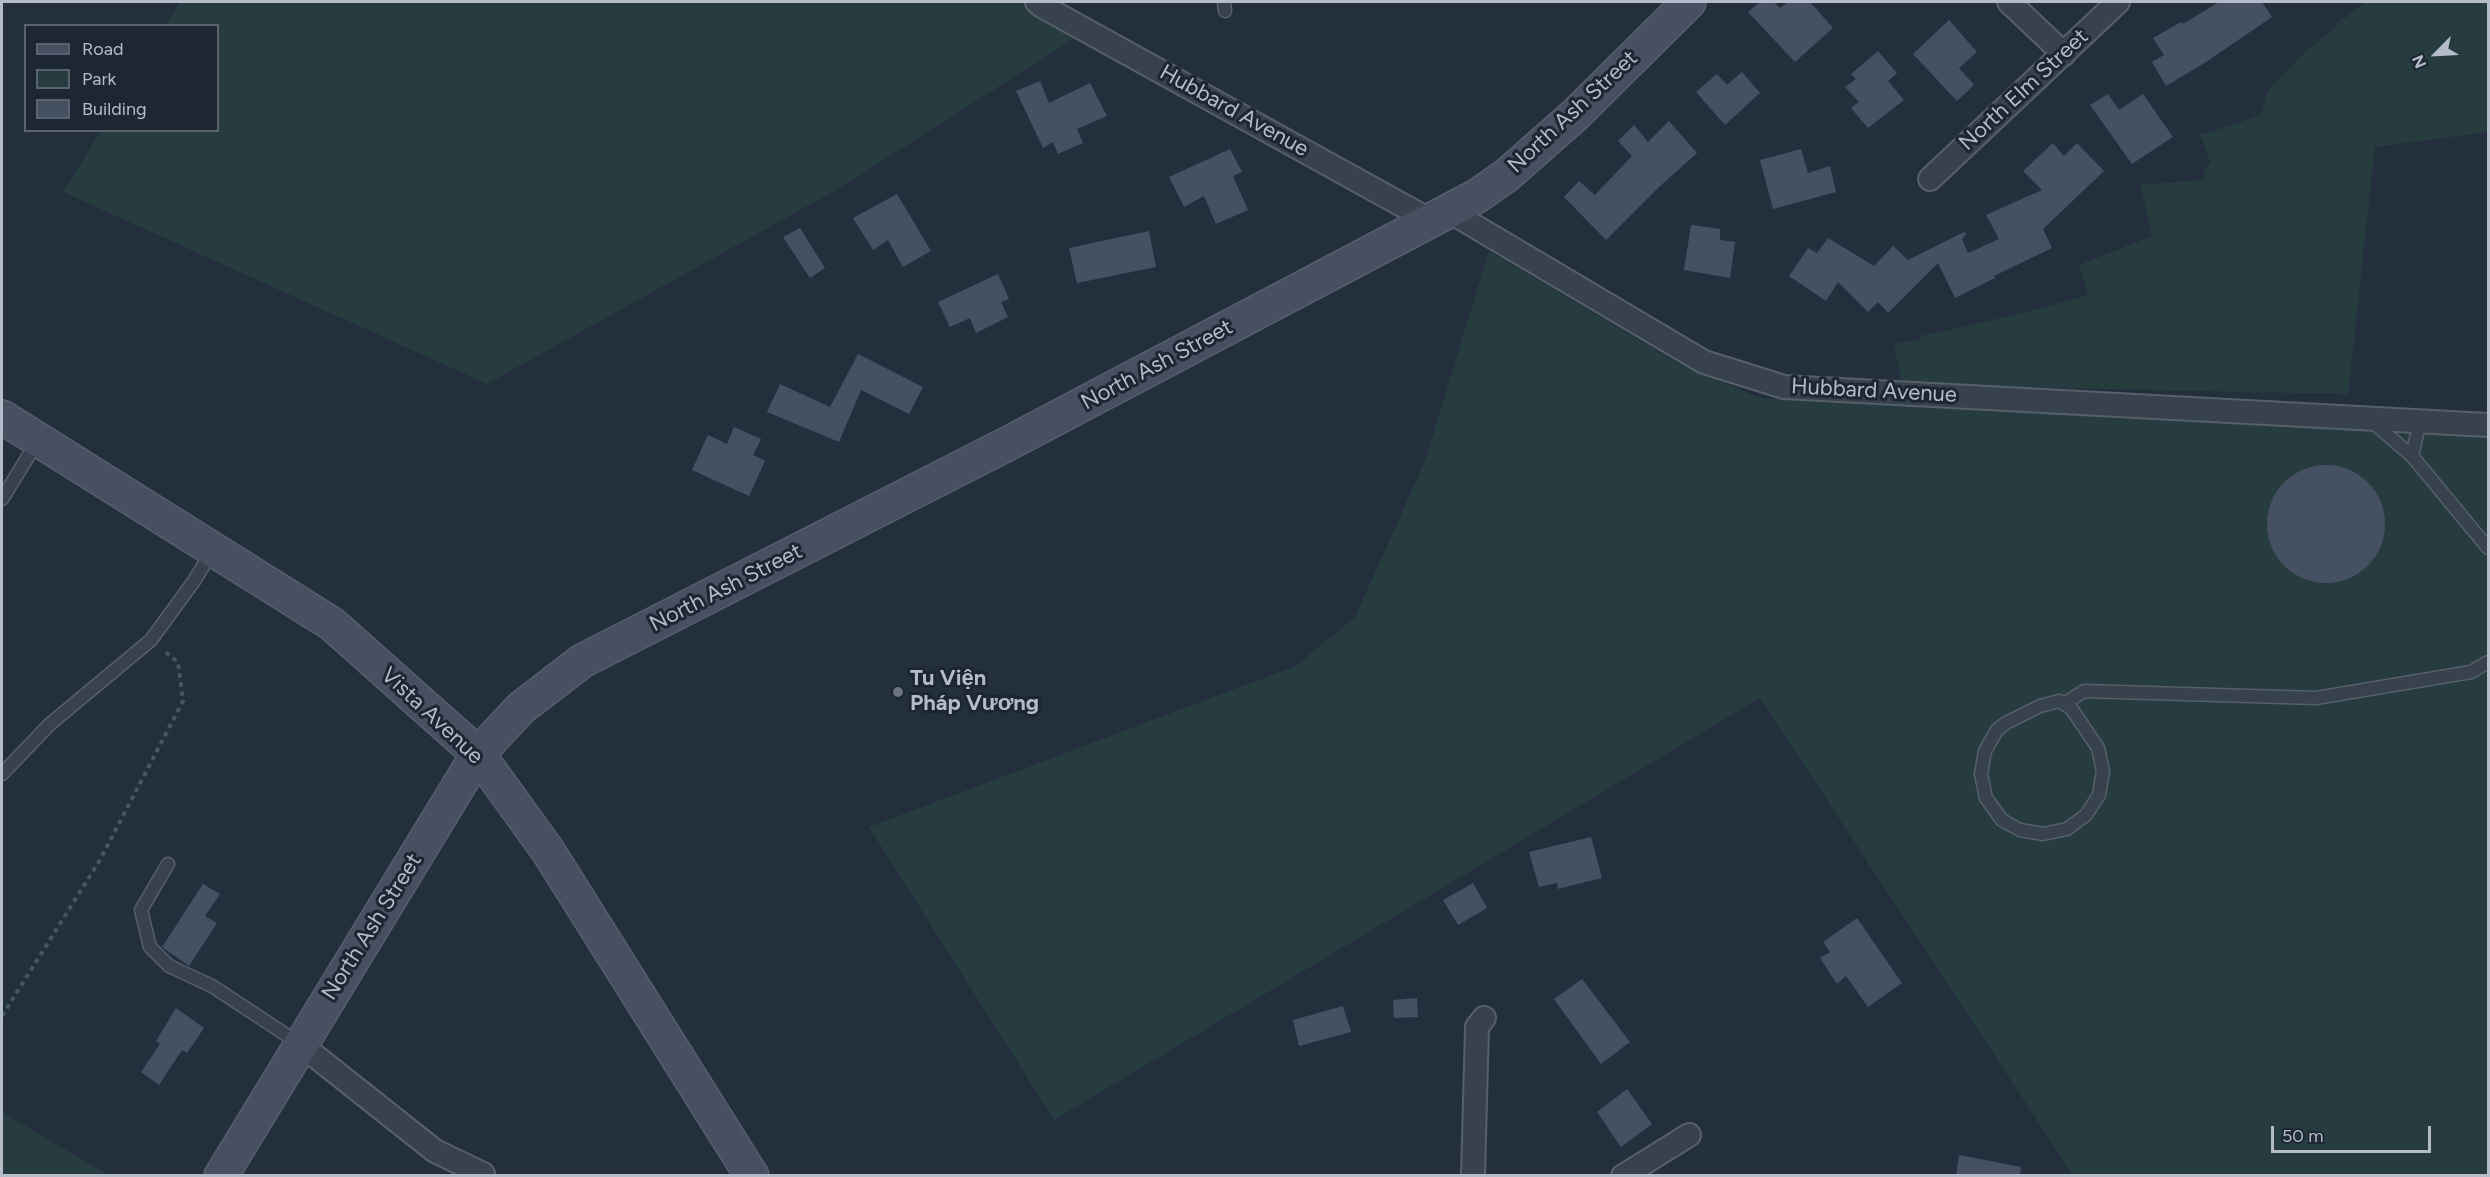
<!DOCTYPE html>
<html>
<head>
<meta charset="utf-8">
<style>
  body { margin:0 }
  #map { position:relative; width:2490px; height:1177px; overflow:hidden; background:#242f3e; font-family:Figtree,sans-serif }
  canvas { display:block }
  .frame { position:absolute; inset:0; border:3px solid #b4bcc9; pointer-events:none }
  .legend { position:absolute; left:24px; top:24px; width:195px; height:108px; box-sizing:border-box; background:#1d2633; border:2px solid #59626f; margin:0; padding:8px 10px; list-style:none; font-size:18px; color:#b4bcc9 }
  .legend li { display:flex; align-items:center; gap:12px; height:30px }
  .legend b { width:30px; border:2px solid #59626f }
  .north { position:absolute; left:2406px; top:24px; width:60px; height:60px; -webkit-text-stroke:4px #1d2633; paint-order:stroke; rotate:246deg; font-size:16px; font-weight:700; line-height:24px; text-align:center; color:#b4bcc9 }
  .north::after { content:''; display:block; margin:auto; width:21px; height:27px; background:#b4bcc9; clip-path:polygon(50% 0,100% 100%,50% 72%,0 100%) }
  .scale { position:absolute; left:2271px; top:1126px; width:160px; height:27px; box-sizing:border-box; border:3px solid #b4bcc9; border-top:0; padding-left:8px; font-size:18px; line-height:21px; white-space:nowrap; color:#b4bcc9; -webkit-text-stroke:4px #1d2633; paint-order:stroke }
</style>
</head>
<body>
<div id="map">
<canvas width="2490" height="1177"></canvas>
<div class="frame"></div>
<ul class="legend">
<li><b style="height:8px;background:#465061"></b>Road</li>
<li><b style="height:16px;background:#263c3f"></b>Park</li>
<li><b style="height:16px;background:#455162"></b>Building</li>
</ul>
<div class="north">N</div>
<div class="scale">50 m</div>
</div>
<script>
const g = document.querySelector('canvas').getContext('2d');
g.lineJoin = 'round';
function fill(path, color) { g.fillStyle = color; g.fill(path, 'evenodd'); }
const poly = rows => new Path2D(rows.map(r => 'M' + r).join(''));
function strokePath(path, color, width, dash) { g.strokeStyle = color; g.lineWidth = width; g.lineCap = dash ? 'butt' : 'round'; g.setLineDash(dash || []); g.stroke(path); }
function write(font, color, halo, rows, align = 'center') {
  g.font = font + ' Figtree,sans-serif'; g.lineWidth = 6; g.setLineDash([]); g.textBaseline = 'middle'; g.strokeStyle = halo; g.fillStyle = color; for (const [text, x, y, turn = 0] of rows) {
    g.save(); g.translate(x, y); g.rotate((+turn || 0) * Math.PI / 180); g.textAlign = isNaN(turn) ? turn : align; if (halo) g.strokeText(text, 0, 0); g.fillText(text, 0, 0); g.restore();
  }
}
fill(poly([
  [180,2,1022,2,1075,38,838,189,487,384,63,192,101,131,218,130,218,26,166,25],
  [2365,2,2488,2,2488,132,2375,147,2348,394,1902,385,1894,344,1920,340,1921,336,2019,314,2088,295,2079,265,2152,236,2140,185,2204,180,2204,171,2211,163,2200,135,2261,115,2267,92,2305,52,2334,28,2340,19,2347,17],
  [1489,251,1678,363,1759,398,2431,429,2488,439,2488,1175,2073,1175,1760,698,1054,1120,869,827,1296,666,1355,617,1425,461],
  [2,1112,108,1175,2,1175]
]), '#263c3f');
fill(poly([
  [1760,2,1774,2,1780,8,1788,2,1810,2,1833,28,1795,62,1748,12],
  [2219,2,2262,2,2272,17,2206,62,2166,86,2152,62,2164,55,2153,38,2181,22,2183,24],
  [1949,20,1977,52,1959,68,1974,85,1957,101,1913,54],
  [1878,51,1897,73,1888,81,1904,100,1868,128,1851,108,1859,102,1845,87,1856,79,1851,74],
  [1742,72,1760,93,1725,125,1696,92,1717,74,1727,85],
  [1040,81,1049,103,1090,83,1107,116,1077,129,1083,143,1058,154,1053,142,1043,148,1016,91],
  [2108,94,2119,110,2143,94,2173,137,2132,164,2090,105],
  [1669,121,1697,153,1659,187,1606,240,1564,197,1579,181,1595,195,1632,156,1618,141,1634,125,1648,142],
  [2053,143,2064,156,2077,143,2104,171,2043,229,2052,248,1994,276,1995,278,1955,298,1938,263,1888,313,1878,302,1868,312,1838,282,1826,301,1789,276,1808,248,1817,253,1828,238,1874,266,1893,246,1908,260,1964,232,1966,234,1962,239,1968,253,1999,239,1986,215,2042,190,2023,171],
  [1230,149,1242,172,1233,176,1248,210,1216,224,1204,196,1184,207,1169,177],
  [1801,149,1808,173,1830,166,1836,192,1773,209,1760,160],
  [897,194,931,251,903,267,888,240,873,250,853,218],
  [1691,225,1720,229,1720,240,1735,242,1730,278,1684,270],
  [800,228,825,268,810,278,783,237],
  [1149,231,1156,267,1077,283,1069,248],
  [998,274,1009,299,1001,302,1008,317,976,333,970,318,950,327,938,302],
  [858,354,923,387,909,414,861,390,839,442,767,412,780,384,830,407],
  [734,427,761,439,753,455,765,461,749,496,692,470,708,435,727,444],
  '2267 524a59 59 0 1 1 118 0a59 59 0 1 1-118 0Z',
  [1591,837,1602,878,1558,889,1557,883,1539,887,1529,852],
  [1473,883,1487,908,1458,925,1443,900],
  [203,884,220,894,205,916,217,923,189,966,162,947],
  [1857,918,1902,983,1868,1007,1846,976,1837,984,1820,958,1830,952,1823,942],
  [1582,979,1630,1042,1601,1064,1554,999],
  [1417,998,1418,1017,1394,1018,1393,1000],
  [1343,1006,1351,1032,1299,1046,1293,1020],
  [176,1008,204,1028,187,1053,182,1050,159,1085,141,1072,160,1044,156,1041],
  [1627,1089,1652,1124,1621,1147,1597,1112],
  [1959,1155,2021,1167,2020,1176,1956,1176]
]), '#455162');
const lane = poly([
  [1224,2,1225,11],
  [2370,420,2412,456,2488,548],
  [2412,456,2420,421],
  [2,499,37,442],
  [2059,701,2071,708,2098,748,2103,771,2099,795,2086,815,2067,829,2043,834,2020,830,2002,820,1986,798,1981,774,1985,751,1997,730,2006,723,2040,706,2059,701],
  [2064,704,2084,691,2316,698,2471,672,2488,662],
  [2,774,50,724,151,640,194,581,213,550],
  [168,864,141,910,150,947,169,966,212,986,300,1044]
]);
const street = poly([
  [1037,2,1042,6,1431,221],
  [2009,2,2064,54],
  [1930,179,2118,2],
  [1449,211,1704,362,1784,387,2488,425],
  [300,1044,435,1151,483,1174],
  [1473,1176,1477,1027,1484,1018],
  [1623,1176,1689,1135]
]);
const secondary = poly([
  [2,417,332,624,478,754,548,851,752,1176],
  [221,1176,478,754,521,708,582,661,1011,442,1477,196,1507,175,1575,115,1689,2]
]);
strokePath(lane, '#565f6c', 15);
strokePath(street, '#565f6c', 26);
strokePath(secondary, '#565f6c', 36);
strokePath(poly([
  [2,1016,100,860,183,701,178,662,163,650]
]), '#44595c', 4, [4.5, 4.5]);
strokePath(lane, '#38414e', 12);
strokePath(street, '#38414e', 22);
strokePath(secondary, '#465061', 33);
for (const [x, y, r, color] of [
  [898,692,6,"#6b7280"]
]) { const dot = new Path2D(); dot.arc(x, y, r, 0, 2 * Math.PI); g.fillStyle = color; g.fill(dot); strokePath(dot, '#1d2633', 2); }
write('22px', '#b4bcc9', '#1d2633', [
  ["North Elm Street",2024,90,-43],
  ["Hubbard Avenue",1234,111,29],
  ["North Ash Street",1573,112,-43],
  ["North Ash Street",1157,365,-28],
  ["Hubbard Avenue",1874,391,3],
  ["North Ash Street",726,588,-27],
  ["Vista Avenue",432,716,43],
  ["North Ash Street",372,927,-58]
]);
write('bold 22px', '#b4bcc9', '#1d2633', [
  ["Tu Viện",910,679],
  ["Pháp Vương",910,704]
], 'left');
</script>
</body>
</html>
